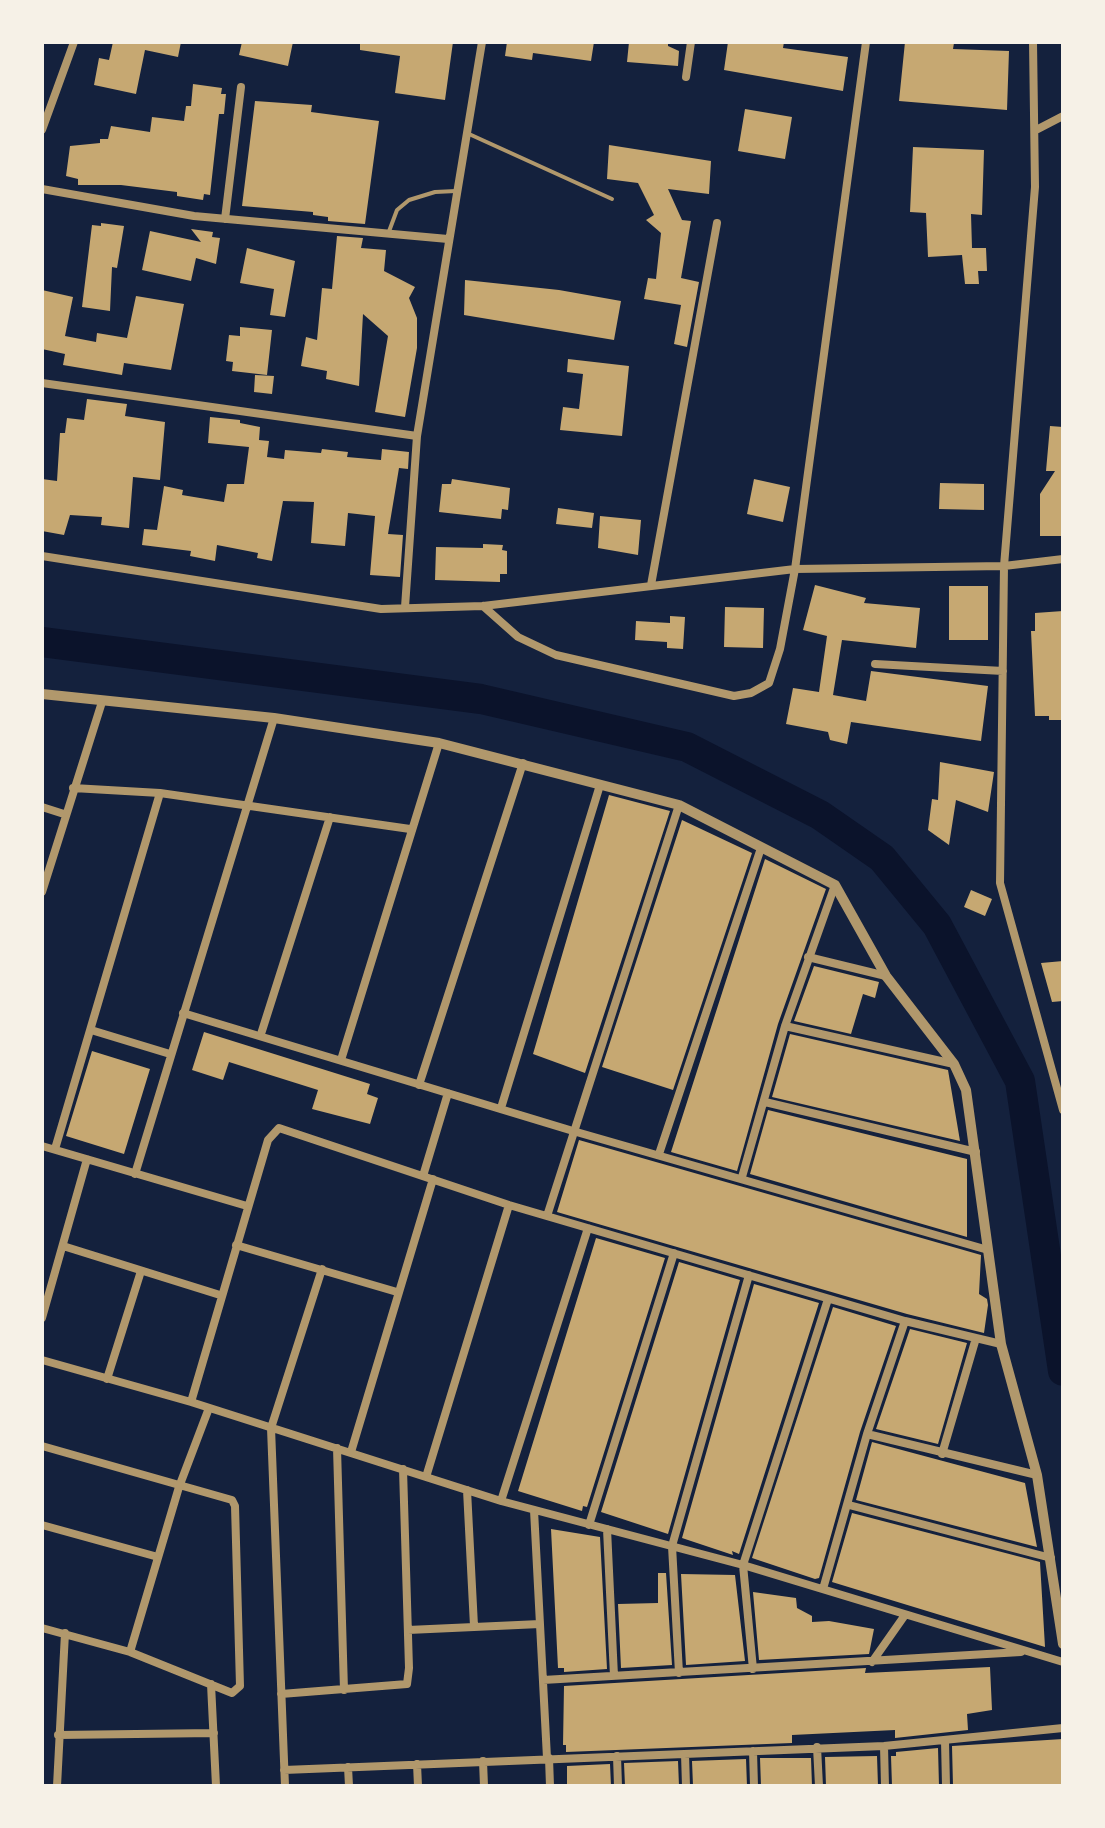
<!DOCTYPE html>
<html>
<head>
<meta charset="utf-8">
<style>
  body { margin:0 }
  #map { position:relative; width:1105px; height:1828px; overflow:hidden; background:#14213d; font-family:"Asap Condensed",sans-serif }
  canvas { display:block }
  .frame { position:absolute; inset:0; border:44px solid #f6f1e7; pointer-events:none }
</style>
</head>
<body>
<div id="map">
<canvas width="1105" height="1828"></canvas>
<div class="frame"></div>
</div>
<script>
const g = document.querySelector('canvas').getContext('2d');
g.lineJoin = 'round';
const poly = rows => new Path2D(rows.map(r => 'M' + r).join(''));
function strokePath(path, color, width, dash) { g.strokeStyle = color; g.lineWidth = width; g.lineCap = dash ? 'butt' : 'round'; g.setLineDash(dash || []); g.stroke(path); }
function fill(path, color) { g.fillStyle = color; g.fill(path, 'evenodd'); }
strokePath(poly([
  [42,642,481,699,687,747,820,815,882,858,937,925,1020,1081,1063,1371]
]), '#0b132b', 30);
fill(poly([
  [113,42,181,42,178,57,145,50,136,94,94,85,99,58,109,60],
  [242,42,293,42,288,66,239,55],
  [360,42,453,42,445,100,395,93,400,56,360,50],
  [507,42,594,42,591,61,533,53,532,60,505,56],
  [629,42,668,42,668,46,679,51,678,66,627,62],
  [728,42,784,42,783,48,848,57,843,91,724,70],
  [905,42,940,42,954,43,953,49,1009,51,1007,110,899,101],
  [193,84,222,88,221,94,226,94,224,114,219,114,210,195,204,194,203,200,177,196,177,192,121,185,78,185,78,179,66,176,70,146,100,143,100,139,108,139,111,126,150,132,152,117,184,121,186,106,191,106],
  [255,101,312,105,311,112,379,121,365,224,328,221,328,217,313,215,313,212,242,206],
  [745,109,792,117,785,159,738,151],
  [609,145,711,161,709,194,668,189,682,220,691,221,681,278,699,282,687,347,674,344,681,305,644,299,648,278,656,279,661,233,646,220,654,215,638,183,607,179],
  [913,147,984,150,982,215,971,214,972,248,986,248,987,271,978,271,979,284,965,284,962,255,928,257,926,213,910,212],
  [101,223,124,226,117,268,112,267,110,311,82,307,92,225,101,226],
  [191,229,213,232,212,237,220,238,216,264,196,258,191,281,142,270,150,231,201,242],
  [337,236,363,238,361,248,386,250,384,271,415,287,409,298,417,318,417,348,405,417,375,412,388,336,363,314,359,386,326,379,327,371,301,366,306,337,317,340,322,288,332,289],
  [247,248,295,261,285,317,270,315,274,289,240,283],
  [465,280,559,290,621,301,614,340,464,315],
  [42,290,73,297,65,336,96,342,97,333,127,338,136,296,184,304,171,370,124,363,122,375,63,365,65,354,42,349],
  [240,327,272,330,267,375,232,371,233,362,226,361,229,335,240,336],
  [568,359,629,366,622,436,560,430,563,407,579,409,583,374,567,372],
  [255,375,274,376,272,394,254,392],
  [87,399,127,404,125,416,165,422,160,480,133,477,129,528,101,525,102,517,70,515,64,535,42,531,42,479,57,481,60,433,65,433,67,418,84,420],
  [210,417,240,420,240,423,260,427,259,440,269,441,267,457,284,459,285,450,321,453,322,449,348,452,347,457,381,460,382,449,409,452,408,469,399,468,388,534,403,535,400,577,370,575,375,516,348,513,345,546,311,543,314,502,283,501,272,561,257,558,258,553,217,545,215,561,190,556,191,551,142,545,144,529,157,530,164,486,183,490,182,495,224,502,227,484,244,484,249,447,208,443],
  [1050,426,1063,427,1062,536,1040,536,1040,494,1055,471,1046,471],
  [452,479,510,488,508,510,502,509,501,519,439,512,442,484,451,484],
  [754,479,790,487,783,522,747,514],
  [940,483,984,484,984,510,939,509],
  [558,508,594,513,592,528,556,524],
  [600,516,641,520,638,555,598,548],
  [483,544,503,545,502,550,507,551,507,574,500,574,500,582,435,580,436,547,483,548],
  [815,585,866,598,864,603,920,608,916,648,842,640,833,695,866,701,871,671,988,686,981,741,851,722,847,744,830,740,828,732,786,724,793,688,819,692,827,636,803,630],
  [949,586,988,586,988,640,949,640],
  [725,607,764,608,763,648,724,647],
  [1063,611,1063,720,1049,720,1049,716,1035,716,1031,631,1035,631,1035,613],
  [670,616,685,617,683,649,667,648,667,642,635,640,636,621,670,623],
  [940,762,994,772,988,812,956,800,949,845,928,830,932,799,938,800],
  [609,795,670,811,585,1073,533,1054],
  [682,820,752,853,673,1090,602,1067],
  [765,859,826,889,778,1024,737,1171,671,1152],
  [971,890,992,899,985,916,964,907],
  [1063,961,1063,1001,1052,1002,1041,963],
  [814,966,879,982,875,998,863,994,851,1034,794,1021],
  [204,1032,370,1084,367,1094,378,1098,370,1124,312,1109,318,1090,229,1062,223,1080,192,1070],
  [790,1034,948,1070,960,1141,772,1097],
  [92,1051,150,1069,124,1154,66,1136],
  [768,1110,967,1159,967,1237,750,1174],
  [579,1140,981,1255,979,1294,987,1299,988,1305,984,1333,907,1314,557,1212],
  [596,1238,665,1258,587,1507,583,1506,582,1511,518,1491],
  [679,1262,740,1280,668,1534,601,1512],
  [754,1284,819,1303,739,1554,732,1551,733,1555,682,1538],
  [833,1307,896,1326,860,1432,819,1578,815,1579,752,1558],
  [910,1329,967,1343,938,1444,876,1429],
  [872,1442,1025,1483,1037,1547,856,1500],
  [852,1513,1040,1562,1045,1647,832,1582],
  [551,1529,600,1537,607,1669,564,1672,564,1668,558,1668],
  [658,1573,666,1573,672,1665,621,1668,618,1604,658,1603],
  [681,1574,735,1575,745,1661,686,1665],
  [753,1592,796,1598,797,1608,812,1616,812,1622,829,1621,874,1629,869,1654,759,1660],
  [990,1667,992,1710,967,1714,968,1730,895,1738,895,1730,792,1735,792,1743,566,1752,566,1745,563,1745,564,1686,866,1668,865,1673],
  [1063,1739,1063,1786,953,1786,952,1746],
  [938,1748,939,1786,892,1786,891,1756,896,1756,896,1752],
  [877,1756,878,1786,826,1786,825,1757],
  [760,1758,811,1758,812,1786,761,1786],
  [746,1759,747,1786,693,1786,692,1761],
  [678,1761,679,1786,625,1786,624,1763],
  [610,1764,611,1786,567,1786,567,1766]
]), '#c6a872');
strokePath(poly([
  [469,134,612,199],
  [388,234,397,210,409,200,435,192,456,191]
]), '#b1986c', 4);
strokePath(poly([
  [1033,42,1035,187,1004,566,1000,883,1063,1110],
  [686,77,691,42],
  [42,130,74,42],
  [1036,130,1063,116],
  [42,189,194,216,448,239],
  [225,219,241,87],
  [42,383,417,436],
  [42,556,381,609,483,606,795,569,1004,566,1063,559],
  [651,585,717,223],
  [483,606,518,637,556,655,734,696,751,693,769,683,780,649,795,569,866,42],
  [405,607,417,436,482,42],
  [875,664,1003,671],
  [73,788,160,793,410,829],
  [42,807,64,814],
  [42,892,102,702],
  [808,957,886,976],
  [183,1013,573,1131,988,1250],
  [785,1026,954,1064],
  [91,1030,170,1054],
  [261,1034,330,817],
  [341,1060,439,743],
  [419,1085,523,763],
  [765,1102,976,1152],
  [501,1108,600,785],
  [42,1146,247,1206],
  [55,1149,160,793],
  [659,1154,761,848],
  [135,1174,274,718],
  [423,1176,448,1093],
  [742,1177,785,1026,835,885],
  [547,1216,679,805],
  [236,1245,397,1292],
  [63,1246,220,1295],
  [42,1318,87,1159],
  [42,1360,191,1402,501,1501,743,1565,1063,1662],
  [107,1379,141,1271],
  [191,1402,268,1140,279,1128,509,1205,905,1321,1001,1344],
  [867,1434,1037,1475],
  [42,1446,232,1500,235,1506,240,1686,232,1693,130,1652,42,1628],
  [337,1448,344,1690],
  [351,1452,433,1179],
  [942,1454,976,1338],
  [426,1477,509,1205],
  [467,1490,474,1626],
  [501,1501,588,1228],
  [849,1505,1051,1558],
  [534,1510,547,1758],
  [42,1525,158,1557],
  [589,1525,674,1253],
  [607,1529,614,1676],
  [823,1589,867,1434,905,1321],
  [408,1630,540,1624],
  [130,1652,179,1487,209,1408],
  [872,1662,905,1615],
  [753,1669,743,1565,828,1299],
  [679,1673,672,1546,749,1275],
  [543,1680,1021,1652],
  [211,1684,216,1786],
  [281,1694,407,1684,409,1668,403,1469],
  [58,1735,214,1733],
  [945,1741,946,1786],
  [884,1746,885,1786],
  [817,1747,819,1786],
  [753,1751,754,1786],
  [685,1754,686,1786],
  [617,1756,618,1786],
  [549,1758,550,1786],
  [483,1761,484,1786],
  [417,1764,418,1786],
  [348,1767,349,1786],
  [284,1770,884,1746,1063,1728],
  [57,1786,65,1633],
  [285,1786,271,1428,322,1269]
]), '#b1986c', 8);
strokePath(poly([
  [42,694,274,718,439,743,679,805,835,885,886,976,954,1064,966,1090,1001,1344,1037,1475,1063,1644]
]), '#b1986c', 10);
</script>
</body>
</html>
